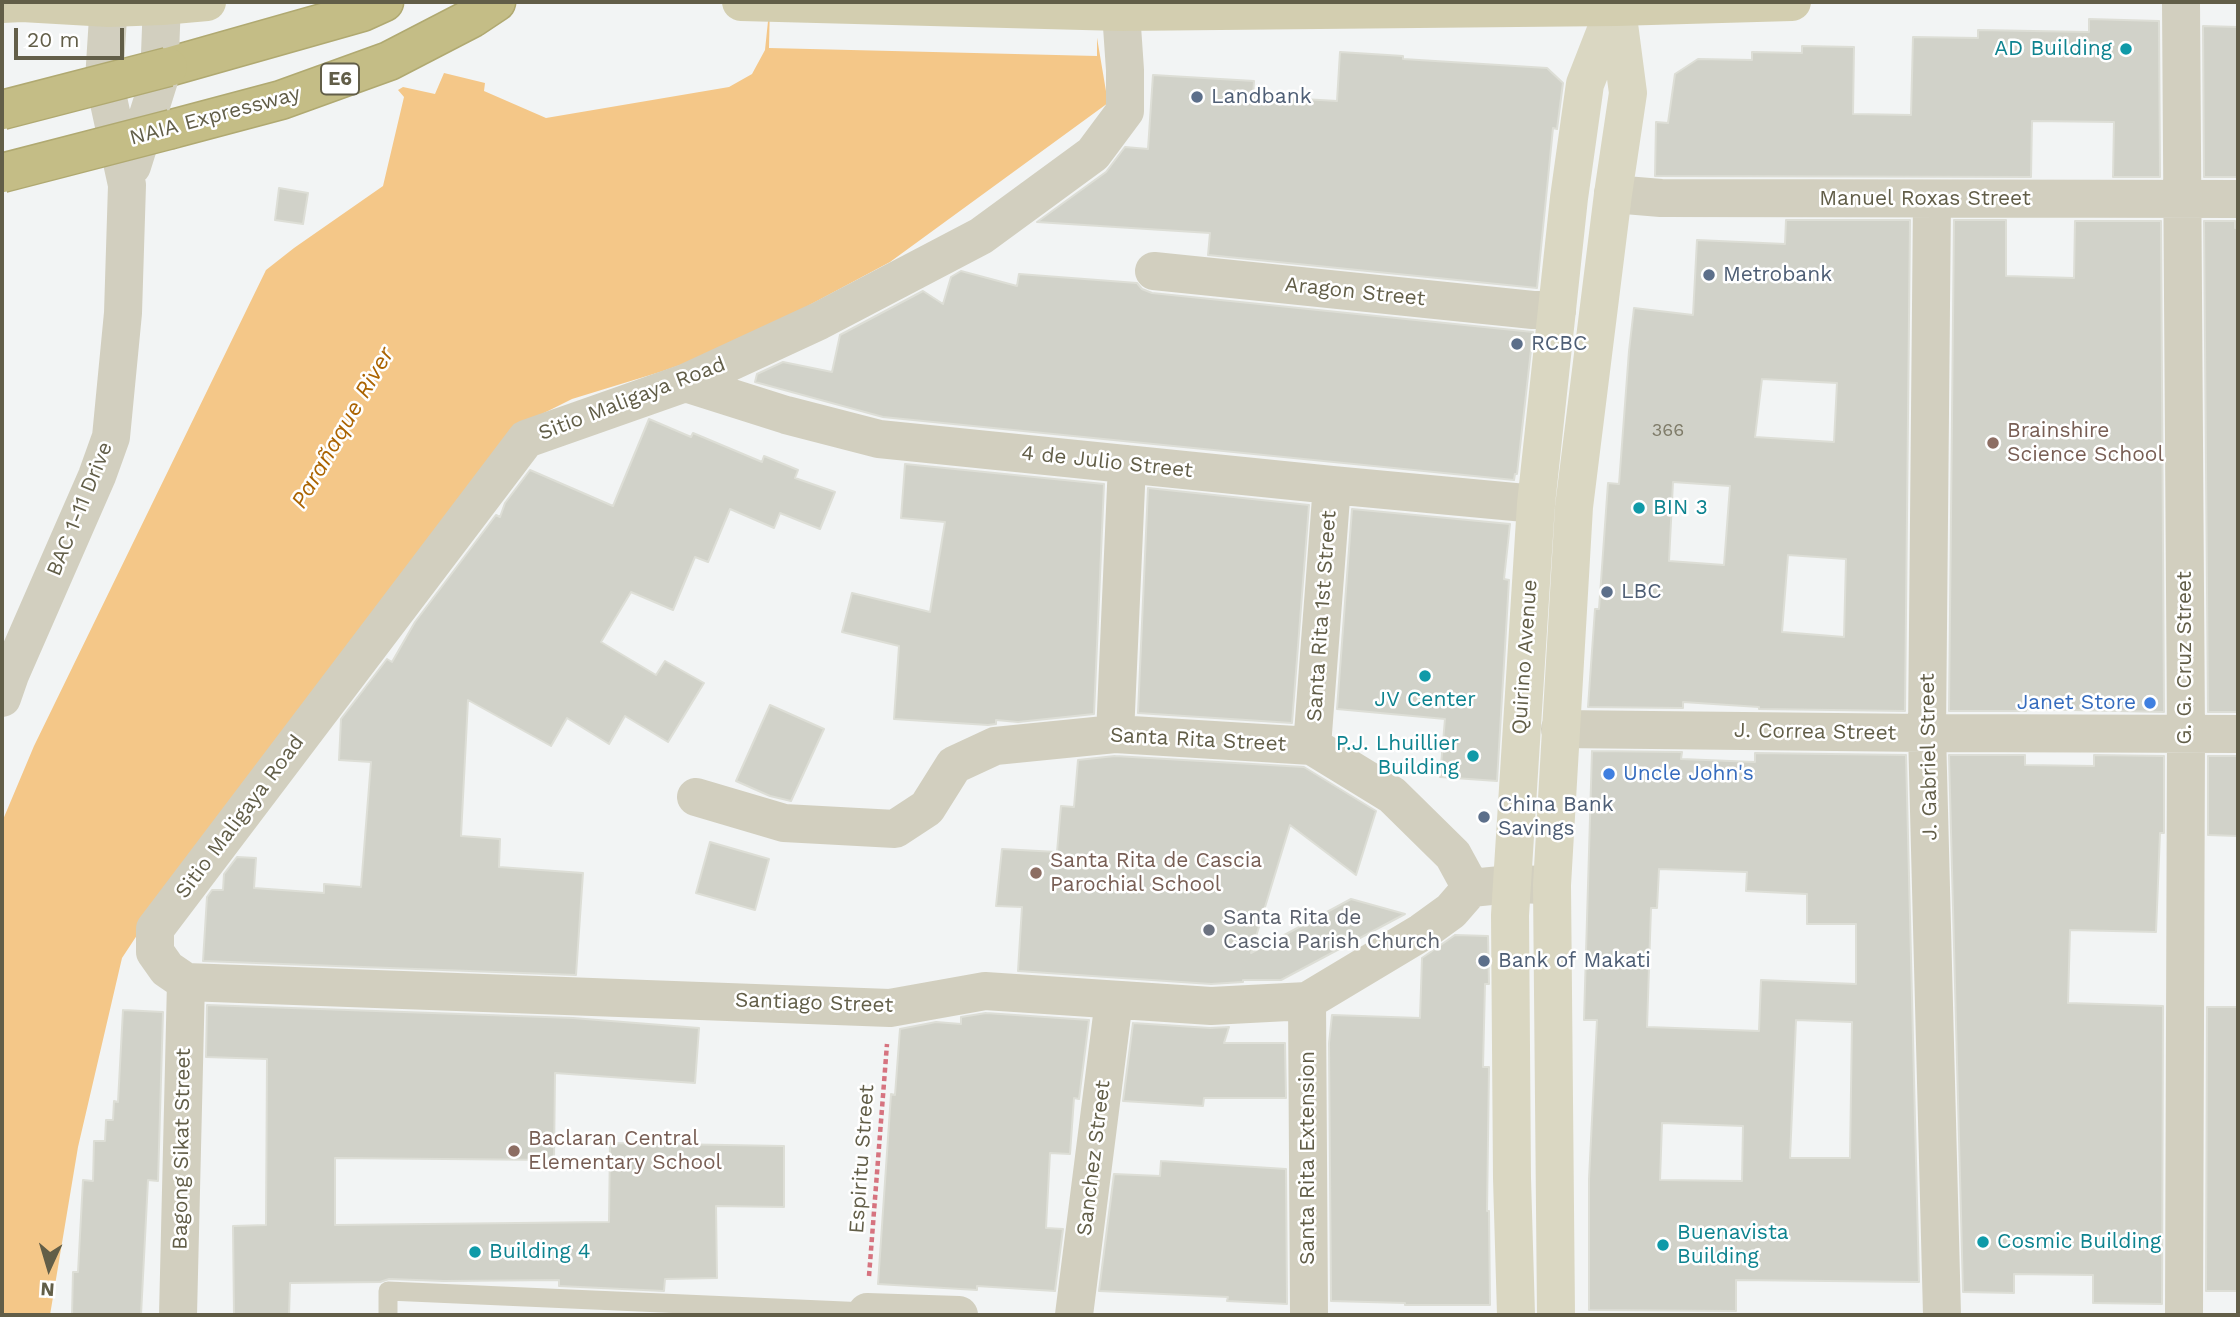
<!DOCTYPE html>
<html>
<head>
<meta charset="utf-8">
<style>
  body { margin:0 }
  #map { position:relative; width:2240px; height:1317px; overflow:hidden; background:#f2f4f4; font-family:"Work Sans",sans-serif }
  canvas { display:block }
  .frame { position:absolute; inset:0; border:4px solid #625e48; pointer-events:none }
  .north { position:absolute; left:14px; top:1233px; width:70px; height:70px; -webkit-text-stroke:5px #fff; paint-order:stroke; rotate:184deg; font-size:19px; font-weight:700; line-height:28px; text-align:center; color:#625e48 }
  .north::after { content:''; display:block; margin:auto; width:24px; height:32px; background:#625e48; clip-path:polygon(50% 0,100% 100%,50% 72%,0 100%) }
  .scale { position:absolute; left:14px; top:28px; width:110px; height:32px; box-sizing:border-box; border:4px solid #625e48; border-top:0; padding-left:9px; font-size:21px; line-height:24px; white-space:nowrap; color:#625e48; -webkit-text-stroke:5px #fff; paint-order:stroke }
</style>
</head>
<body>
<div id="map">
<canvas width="2240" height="1317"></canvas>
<div class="frame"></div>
<div class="north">N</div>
<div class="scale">20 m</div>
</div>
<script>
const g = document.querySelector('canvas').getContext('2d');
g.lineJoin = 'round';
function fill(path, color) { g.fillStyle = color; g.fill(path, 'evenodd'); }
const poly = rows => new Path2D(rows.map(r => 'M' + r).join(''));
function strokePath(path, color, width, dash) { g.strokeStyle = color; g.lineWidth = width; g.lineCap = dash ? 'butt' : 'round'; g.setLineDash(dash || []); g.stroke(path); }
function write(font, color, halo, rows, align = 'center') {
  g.font = font + ' "Work Sans",sans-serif'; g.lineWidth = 5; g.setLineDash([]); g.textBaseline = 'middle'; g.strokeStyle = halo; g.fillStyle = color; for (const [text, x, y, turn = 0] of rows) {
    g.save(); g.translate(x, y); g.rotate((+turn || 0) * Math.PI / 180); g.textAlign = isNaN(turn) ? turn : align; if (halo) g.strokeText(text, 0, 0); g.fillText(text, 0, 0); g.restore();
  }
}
fill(poly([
  [770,2,1092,8,1108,103,890,262,729,348,660,372,572,399,534,418,182,867,122,958,78,1147,50,1315,2,1315,2,822,34,746,266,270,294,248,383,186,404,97,398,90,403,87,435,94,444,73,485,83,484,91,546,118,729,87,752,74,765,50]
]), '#f4c788');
fill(poly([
  [770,2,1097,17,1097,56,769,48]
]), '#f2f4f4');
const building = poly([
  [2089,19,2159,21,2160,177,2113,177,2114,122,2032,121,2031,177,1655,176,1656,122,1668,123,1675,74,1698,59,1752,60,1752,52,1802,53,1802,46,1854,47,1853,114,1911,115,1913,37,1978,38,1978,30,2089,32,2089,19],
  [2203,26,2238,27,2237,177,2204,177,2203,26],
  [1340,52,1403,56,1403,59,1547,68,1563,83,1557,129,1553,128,1537,288,1208,255,1210,233,1037,222,1106,172,1125,147,1148,149,1153,75,1254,81,1253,96,1337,101,1340,52],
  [279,188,308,193,303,224,275,220,279,188],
  [1786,220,1910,220,1905,711,1759,709,1759,707,1683,702,1683,708,1588,707,1595,609,1599,609,1608,483,1619,484,1629,351,1634,308,1693,315,1697,240,1785,244,1786,220],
  [1762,379,1837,383,1834,442,1755,437,1762,379],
  [1673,482,1730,486,1724,565,1669,561,1673,482],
  [1788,555,1846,559,1844,637,1782,632,1788,555],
  [1954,220,2006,220,2006,276,2074,278,2075,221,2161,221,2164,712,2026,709,2026,711,1949,711,1954,220],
  [2204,221,2235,221,2235,228,2238,228,2238,712,2208,712,2204,221],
  [961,271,1017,286,1019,274,1137,283,1142,289,1152,293,1533,332,1517,474,1515,474,1514,480,883,417,755,382,757,374,783,362,832,372,840,335,923,291,943,304,951,277,961,271],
  [649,419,691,437,693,433,762,462,764,456,798,470,795,478,835,492,820,529,780,513,774,528,730,509,708,562,695,557,673,610,631,592,601,642,656,675,665,661,704,683,668,742,625,716,609,744,567,718,551,746,468,700,461,836,500,839,499,867,583,873,576,975,203,961,207,897,212,890,223,890,224,874,237,857,256,858,254,888,324,893,324,884,361,887,371,762,339,760,341,719,387,659,392,662,415,622,496,515,500,517,505,503,530,470,613,506,649,419],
  [905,464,1104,484,1094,714,1018,722,996,720,996,724,988,725,894,719,899,646,842,632,852,593,930,612,945,522,901,518,905,464],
  [1148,488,1309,505,1292,723,1138,713,1148,488],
  [1352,509,1510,524,1504,579,1509,580,1497,781,1440,777,1445,719,1337,709,1352,509],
  [770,705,824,729,791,801,770,796,736,781,770,705],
  [1592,751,1682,752,1681,759,1755,762,1755,753,1906,755,1919,1282,1736,1280,1736,1311,1589,1310,1589,1179,1597,1020,1584,1020,1592,751],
  [1659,869,1747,872,1746,891,1807,894,1807,924,1856,924,1856,984,1761,980,1759,1031,1647,1027,1651,908,1657,908,1659,869],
  [1796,1020,1852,1022,1850,1158,1790,1158,1796,1020],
  [1662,1123,1743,1126,1742,1181,1660,1180,1662,1123],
  [1949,755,2025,755,2025,765,2094,766,2094,755,2164,756,2164,833,2160,833,2156,932,2070,930,2068,1003,2163,1006,2162,1304,2093,1303,2093,1275,2014,1274,2014,1293,1963,1292,1949,755],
  [1115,756,1304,767,1376,811,1356,875,1290,825,1251,953,1351,899,1405,914,1281,980,1243,980,1243,982,1211,984,1018,971,1022,907,996,906,1002,849,1057,852,1061,806,1074,807,1078,760,1115,756],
  [2208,756,2238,756,2238,836,2208,835,2208,756],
  [710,842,769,859,755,910,696,893,710,842],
  [1455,935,1488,936,1489,984,1485,984,1483,1067,1489,1067,1487,1211,1489,1211,1490,1305,1405,1305,1405,1303,1331,1301,1329,1043,1332,1015,1420,1018,1422,958,1455,935],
  [207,1005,573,1018,699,1028,695,1083,555,1073,554,1160,335,1158,335,1225,609,1222,610,1143,784,1146,784,1207,716,1206,717,1278,665,1279,664,1291,559,1286,559,1280,444,1281,389,1279,380,1282,290,1283,289,1315,234,1315,233,1226,266,1225,267,1059,206,1057,207,1005],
  [2207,1007,2238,1007,2238,1291,2206,1291,2207,1007],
  [123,1010,163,1012,158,1181,148,1180,141,1315,72,1315,73,1272,78,1272,83,1180,93,1181,94,1141,105,1141,106,1120,113,1120,114,1101,118,1102,123,1010],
  [986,1013,1089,1020,1079,1099,1074,1098,1070,1154,1050,1153,1046,1228,1063,1229,1055,1291,977,1286,977,1290,878,1284,891,1094,895,1095,900,1029,936,1022,961,1024,961,1017,986,1013],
  [1133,1023,1210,1028,1229,1027,1224,1043,1285,1043,1286,1098,1204,1098,1203,1106,1123,1101,1133,1023],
  [1161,1161,1286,1169,1287,1304,1227,1301,1228,1297,1099,1291,1114,1174,1160,1176,1161,1161]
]);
fill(building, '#d1d2c9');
strokePath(building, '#ddded6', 2);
const motorway = poly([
  [168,67,362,12,384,2],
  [172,129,281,100,389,61,472,18,496,2]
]);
strokePath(motorway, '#b0a971', 41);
strokePath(poly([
  [869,1276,887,1044]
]), '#d6737f', 4.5, [5, 3.5]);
strokePath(poly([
  [388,1315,388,1291,867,1312]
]), '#d2cfbf', 19);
strokePath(poly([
  [1118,2,1121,12,1125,70,1125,111,1093,154,981,236,819,321,685,383,526,439,155,929,155,952,167,969,186,982,890,1008,985,991,1211,1006,1307,1001,1422,932,1451,911,1471,888,1511,884,1546,885],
  [2181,2,2186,734,2184,1315],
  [1613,194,1661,198,2238,199],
  [1932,199,1927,733,1942,1315],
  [1154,271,1533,310,1557,310],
  [685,383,786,415,879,439,1332,485,1536,504],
  [1560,729,1927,733,2238,734],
  [1115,734,1127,464],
  [1312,746,1332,485],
  [696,797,784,823,895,829,927,808,954,765,995,746,1115,734,1312,746,1392,795,1453,855,1471,888],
  [1307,1001,1309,1315],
  [867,1312,959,1315],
  [178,1315,186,982],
  [1074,1315,1114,1000]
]), '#d2cfbf', 38);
strokePath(poly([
  [132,166,159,80,162,2],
  [2,698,10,675,97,476,111,437,123,313,127,185,104,80,109,2]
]), '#d2cfbf', 38);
strokePath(poly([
  [1516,1315,1512,1178,1510,915,1536,504,1569,198,1585,84,1617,2],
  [1556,1315,1552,885,1574,507,1613,194,1628,93,1617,9]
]), '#dad7c2', 38);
strokePath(poly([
  [741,2,1121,12,1616,7,1792,2],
  [2,4,22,3,109,8,162,6,207,2]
]), '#d3ceb0', 38);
strokePath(motorway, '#c4bd86', 38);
const motorwayBridge = poly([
  [2,110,168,67],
  [2,173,172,129]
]);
strokePath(motorwayBridge, '#b0a971', 41, []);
strokePath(motorwayBridge, '#c4bd86', 38);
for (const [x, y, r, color] of [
  [2126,49,7,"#0f9aa8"],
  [1197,97,7,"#5c6f8a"],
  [1709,275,7,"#5c6f8a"],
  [1517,344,7,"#5c6f8a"],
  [1993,443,7,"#8d6e63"],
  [1639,508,7,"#0f9aa8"],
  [1607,592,7,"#5c6f8a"],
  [1425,676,7,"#0f9aa8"],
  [2150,703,7,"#3f7fe0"],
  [1473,756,7,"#0f9aa8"],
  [1609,774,7,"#3f7fe0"],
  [1484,817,7,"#5c6f8a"],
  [1036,873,7,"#8d6e63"],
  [1209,930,7,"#6b7280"],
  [1484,961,7,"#5c6f8a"],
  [514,1151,7,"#8d6e63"],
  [1983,1242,7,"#0f9aa8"],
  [1663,1245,7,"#0f9aa8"],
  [475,1252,7,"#0f9aa8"]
]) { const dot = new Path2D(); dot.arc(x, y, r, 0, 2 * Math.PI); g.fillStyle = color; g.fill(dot); strokePath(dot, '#fff', 2.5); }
write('18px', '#7e7b68', null, [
  ["366",1668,431]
]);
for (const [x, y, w] of [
  [340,79,38]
]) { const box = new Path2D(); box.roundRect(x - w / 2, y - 15.5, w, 31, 5); g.fillStyle = '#fff'; g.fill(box); strokePath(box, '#625e48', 2); }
write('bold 19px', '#625e48', null, [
  ["E6",340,79]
]);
write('21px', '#0d838f', '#fff', [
  ["AD Building",2112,49,"right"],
  ["BIN 3",1653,508],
  ["JV Center",1425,700,"center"],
  ["P.J. Lhuillier",1459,744,"right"],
  ["Building",1459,768,"right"],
  ["Buenavista",1677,1233],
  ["Building",1677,1257],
  ["Cosmic Building",1997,1242],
  ["Building 4",489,1252]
], 'left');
write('21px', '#4e5e75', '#fff', [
  ["Landbank",1211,97],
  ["Metrobank",1723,275],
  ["RCBC",1531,344],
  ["LBC",1621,592],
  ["China Bank",1498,805],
  ["Savings",1498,829],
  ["Bank of Makati",1498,961]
], 'left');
write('21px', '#625e48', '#fff', [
  ["NAIA Expressway",215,116,-15],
  ["Manuel Roxas Street",1925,199],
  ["Aragon Street",1355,292,6],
  ["Sitio Maligaya Road",632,399,-21],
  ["4 de Julio Street",1107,462,6],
  ["BAC 1-11 Drive",80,509,-68],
  ["Santa Rita 1st Street",1322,616,-86],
  ["Quirino Avenue",1525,657,-86],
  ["G. G. Cruz Street",2185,658,-90],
  ["J. Correa Street",1815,732,1],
  ["Santa Rita Street",1198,740,3],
  ["J. Gabriel Street",1929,757,-91],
  ["Sitio Maligaya Road",240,817,-53],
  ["Santiago Street",814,1003,2],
  ["Bagong Sikat Street",182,1149,-89],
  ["Sanchez Street",1094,1158,-83],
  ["Santa Rita Extension",1308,1158,-90],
  ["Espiritu Street",862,1159,-86]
]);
write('21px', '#785e54', '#fff', [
  ["Brainshire",2007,431],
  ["Science School",2007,455],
  ["Santa Rita de Cascia",1050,861],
  ["Parochial School",1050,885],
  ["Baclaran Central",528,1139],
  ["Elementary School",528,1163]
], 'left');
write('21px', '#366cbe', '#fff', [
  ["Janet Store",2136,703],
  ["Uncle John's",1623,774,"left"]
], 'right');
write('21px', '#5b616d', '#fff', [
  ["Santa Rita de",1223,918],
  ["Cascia Parish Church",1223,942]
], 'left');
write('italic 23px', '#ab6402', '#fff', [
  ["Parañaque River",343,428,-60]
]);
</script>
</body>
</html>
